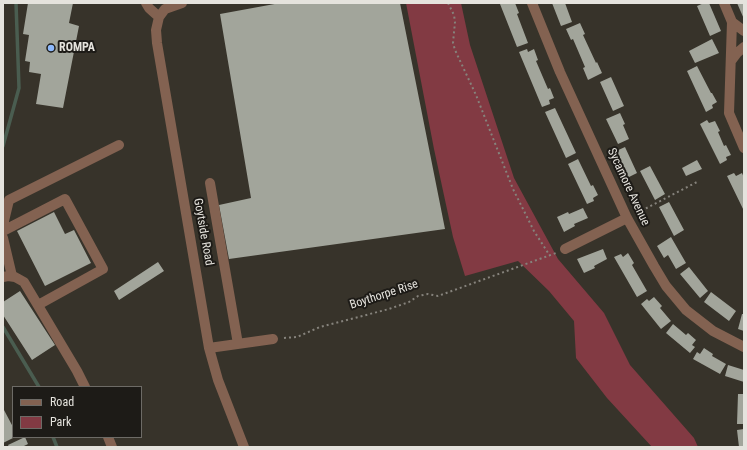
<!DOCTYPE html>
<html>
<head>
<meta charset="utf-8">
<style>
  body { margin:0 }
  #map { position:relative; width:747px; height:450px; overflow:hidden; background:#37332a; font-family:"Roboto Condensed",sans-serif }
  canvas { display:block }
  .frame { position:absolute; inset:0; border:4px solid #e5e3dd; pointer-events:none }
  .legend { position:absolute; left:12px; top:386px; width:130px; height:52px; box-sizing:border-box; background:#1d1b17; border:1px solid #6d6b66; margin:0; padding:5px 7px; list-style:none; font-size:12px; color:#e5e3dd }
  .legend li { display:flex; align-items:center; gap:8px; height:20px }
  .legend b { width:20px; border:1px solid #6d6b66 }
</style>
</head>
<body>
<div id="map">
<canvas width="747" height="450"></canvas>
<div class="frame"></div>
<ul class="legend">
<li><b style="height:5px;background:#836251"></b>Road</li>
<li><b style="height:11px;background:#823a43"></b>Park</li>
</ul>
</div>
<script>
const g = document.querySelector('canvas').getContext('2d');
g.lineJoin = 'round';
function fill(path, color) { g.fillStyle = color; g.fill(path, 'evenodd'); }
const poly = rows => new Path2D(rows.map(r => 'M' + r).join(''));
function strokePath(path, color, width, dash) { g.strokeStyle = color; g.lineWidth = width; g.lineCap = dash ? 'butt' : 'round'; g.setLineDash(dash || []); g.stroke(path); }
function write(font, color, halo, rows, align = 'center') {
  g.font = font + ' "Roboto Condensed",sans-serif'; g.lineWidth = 4; g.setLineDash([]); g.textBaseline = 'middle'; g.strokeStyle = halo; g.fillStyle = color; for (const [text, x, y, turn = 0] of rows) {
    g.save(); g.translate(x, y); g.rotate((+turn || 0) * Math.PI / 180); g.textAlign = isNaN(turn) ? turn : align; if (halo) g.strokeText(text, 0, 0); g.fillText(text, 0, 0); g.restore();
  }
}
fill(poly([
  [406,3,461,3,470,45,514,178,558,259,604,313,630,365,694,438,698,447,652,447,607,398,576,358,574,321,549,291,518,261,465,276,453,237,434,149]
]), '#823a43');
strokePath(poly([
  [3,146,19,88,16,3],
  [3,327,39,387],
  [53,437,57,447]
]), '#4a5d50', 3.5);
fill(poly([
  [28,3,73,3,69,23,79,26,63,108,36,104,41,74,29,72,30,62,25,61,29,35,23,34],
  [280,3,400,3,445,229,229,259,219,205,251,198,220,14],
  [503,3,508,3,509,4,515,3,519,13,517,14,528,43,517,47,500,4],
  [552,3,565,3,572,22,561,26],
  [704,3,709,3,721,31,710,36,697,6],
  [737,3,744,3,744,19],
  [580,23,585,34,583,35,596,63,597,62,602,73,588,80,583,68,585,67,573,39,571,40,566,29],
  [712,39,719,53,695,63,689,51],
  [527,49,528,52,534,49,538,60,536,61,548,89,550,88,554,98,549,100,550,104,542,107,519,52],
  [697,66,711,93,712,93,717,102,712,105,713,108,706,112,687,71],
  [611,77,624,106,613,111,600,82],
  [555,108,576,153,566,158,545,112],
  [620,113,625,124,623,125,629,139,618,144,606,119],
  [707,120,709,123,715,121,720,131,718,132,724,146,726,145,731,155,726,157,727,160,720,164,700,124],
  [625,147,637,173,623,180,618,169,622,167,614,152],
  [578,159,591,186,593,185,598,195,593,198,594,201,587,204,568,164],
  [697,160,702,169,686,176,682,168],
  [650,166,665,194,655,200,640,171],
  [734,173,736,176,742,173,744,178,744,211,727,176],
  [669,202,684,230,674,236,659,207],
  [583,208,588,218,574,224,575,226,564,232,557,217,568,212,569,214],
  [54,212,65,234,74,230,91,263,45,286,17,231],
  [671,237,686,263,676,269,668,255,664,258,657,246],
  [603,249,607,259,594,266,595,268,584,273,577,259],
  [628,253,634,263,632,265,647,291,637,297,614,257,621,254,623,257],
  [158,262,164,271,119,300,114,291],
  [689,267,708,291,700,298,680,274],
  [20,291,55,345,32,360,3,315,3,302],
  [711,292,736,311,729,321,704,302],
  [654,297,662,306,660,308,671,321,661,329,641,304,647,299,649,301],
  [742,314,744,314,744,331,738,329],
  [673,324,686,335,688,333,696,340,692,345,695,347,690,353,666,333],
  [704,348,713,354,712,356,726,364,720,374,693,359,697,352,700,354],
  [728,365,744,370,744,382,725,376],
  [738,394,744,394,744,424,737,424],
  [3,410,4,410,13,427,13,437,15,437,3,443],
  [744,429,744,447,739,447,737,430],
  [25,437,28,444,22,447,9,447,8,445]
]), '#a2a59b');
strokePath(poly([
  [448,3,454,15,455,22,453,43,455,50,476,95,513,189,534,231,550,256],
  [637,213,697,182],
  [284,338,297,337,320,327,389,309,409,302,418,296,428,294,438,296,556,253]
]), '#86837c', 2, [2, 3]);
strokePath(poly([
  [146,3,149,8,159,17],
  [532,3,560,72,627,218,654,266,666,286,686,310,713,331,744,347],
  [724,3,732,22,729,113,744,148],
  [159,17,156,30,157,43,209,348,218,380,244,447],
  [159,17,165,9,182,3],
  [732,22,744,31],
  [731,61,737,53,744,47],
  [210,183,238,344],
  [3,225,9,200,119,145],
  [3,231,65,199,103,269,38,305],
  [3,238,12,276],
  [565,249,627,218],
  [3,277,8,276,15,277,24,282,77,371,85,387],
  [209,348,273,339],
  [108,437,112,447]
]), '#836251', 10);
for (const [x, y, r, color] of [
  [51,48,4,"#8db9fc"]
]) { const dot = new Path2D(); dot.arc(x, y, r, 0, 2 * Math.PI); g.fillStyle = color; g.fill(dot); strokePath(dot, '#1d1b17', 1.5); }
write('bold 12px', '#e5e3dd', '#1d1b17', [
  ["ROMPA",59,48]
], 'left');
write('12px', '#e5e3dd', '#1d1b17', [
  ["Sycamore Avenue",628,187,65],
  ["Goytside Road",203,232,80],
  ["Boythorpe Rise",384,295,-18]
]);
</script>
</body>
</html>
